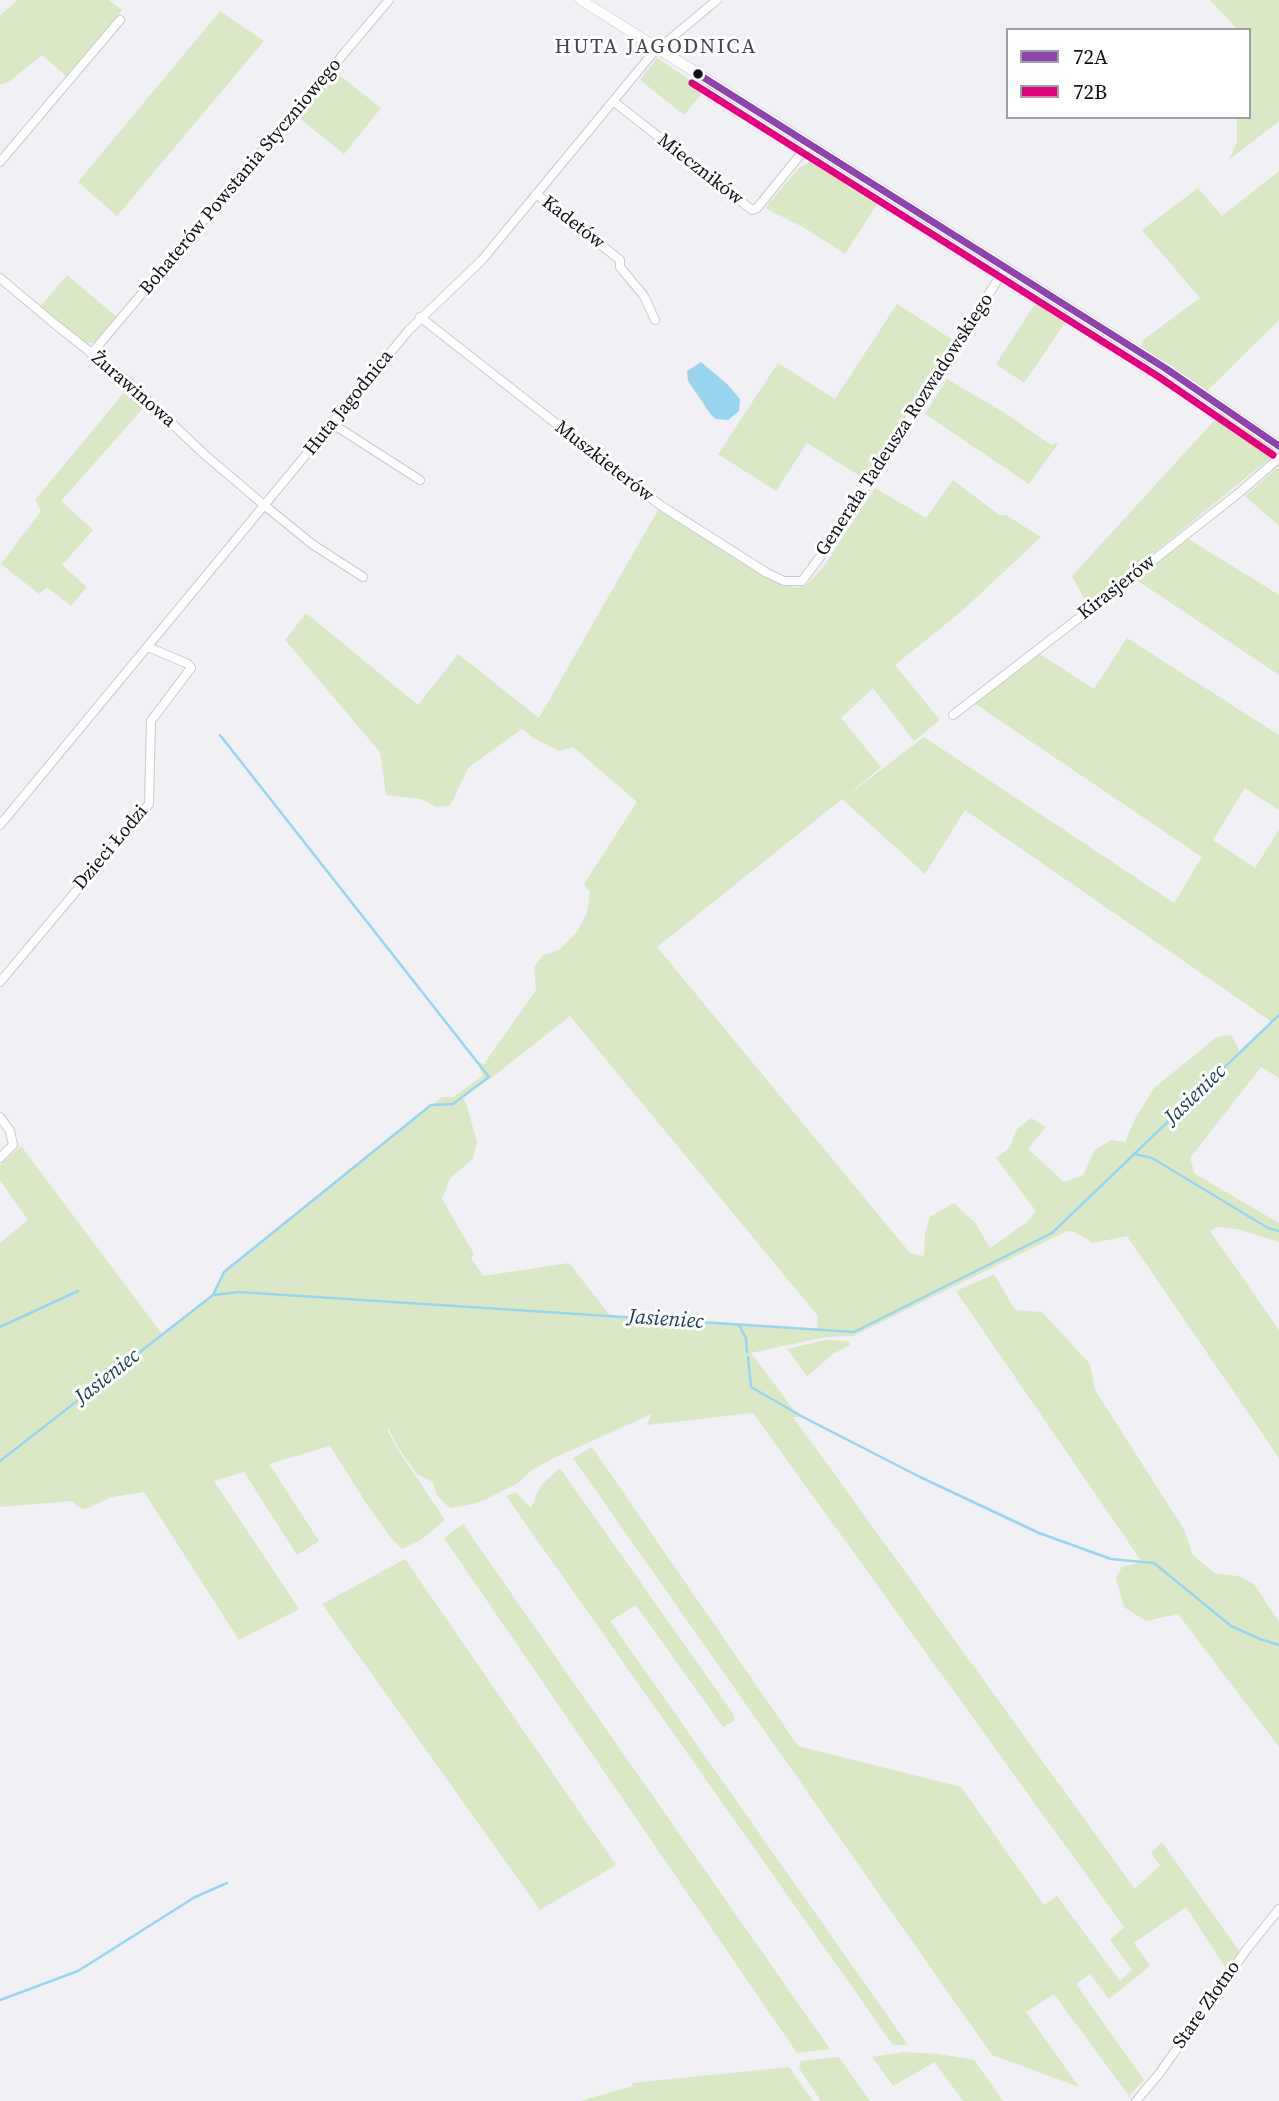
<!DOCTYPE html>
<html>
<head>
<meta charset="utf-8">
<style>
  body { margin:0 }
  #map { position:relative; width:1279px; height:2101px; overflow:hidden; background:#f0f0f5; font-family:"Source Serif 4",serif }
  canvas { display:block }
  .legend { position:absolute; left:1006px; top:28px; width:245px; height:91px; box-sizing:border-box; background:#fff; border:2px solid #a0a0a2; margin:0; padding:9px 12px; list-style:none; font-size:21px; color:#121216 }
  .legend li { display:flex; align-items:center; gap:14px; height:35px }
  .legend b { width:35px; border:2px solid #a0a0a2 }
</style>
</head>
<body>
<div id="map">
<canvas width="1279" height="2101"></canvas>
<ul class="legend">
<li><b style="height:9px;background:#8e44ad"></b>72A</li>
<li><b style="height:9px;background:#e5007d"></b>72B</li>
</ul>
</div>
<script>
const g = document.querySelector('canvas').getContext('2d');
g.lineJoin = 'round';
function fill(path, color) { g.fillStyle = color; g.fill(path, 'evenodd'); }
const poly = rows => new Path2D(rows.map(r => 'M' + r).join(''));
function strokePath(path, color, width, dash) { g.strokeStyle = color; g.lineWidth = width; g.lineCap = dash ? 'butt' : 'round'; g.setLineDash(dash || []); g.stroke(path); }
function write(font, color, halo, rows, align = 'center') {
  g.font = font + ' "Source Serif 4",serif'; g.lineWidth = 6; g.setLineDash([]); g.textBaseline = 'middle'; g.strokeStyle = halo; g.fillStyle = color; for (const [text, x, y, turn = 0] of rows) {
    g.save(); g.translate(x, y); g.rotate((+turn || 0) * Math.PI / 180); g.textAlign = isNaN(turn) ? turn : align; if (halo) g.strokeText(text, 0, 0); g.fillText(text, 0, 0); g.restore();
  }
}
fill(poly([
  [17,0,109,0,122,10,66,76,42,55,10,81,0,85,0,16],
  [1210,0,1279,0,1279,121,1229,160,1237,141,1237,117,1249,117,1249,30,1238,30],
  [220,11,264,41,117,216,78,182],
  [657,58,705,90,684,115,640,80],
  [334,71,381,108,344,154,303,121,299,115],
  [812,161,821,163,881,198,845,254,803,227,765,208,799,168],
  [1279,171,1279,320,1207,391,1141,348,1143,340,1200,298,1142,230,1198,188,1222,216],
  [67,275,117,317,96,342,84,344,39,308],
  [1039,298,1069,317,1024,383,996,364],
  [897,304,953,340,865,479,807,443,776,491,718,454,778,363,835,399],
  [947,379,1005,413,1051,445,1059,443,1029,484,925,414],
  [127,389,145,406,61,501,93,530,62,565,87,587,71,606,47,587,39,594,1,564,41,511,35,500],
  [1223,411,1277,449,1274,455,1088,606,1072,576],
  [1279,466,1279,526,1245,496],
  [953,480,999,515,1006,515,1041,537,962,611,895,665,940,720,914,741,873,688,841,718,881,767,844,798,924,737,1174,903,1202,857,971,701,1035,651,1094,689,1127,638,1279,735,1279,810,1245,788,1213,840,1255,868,1279,830,1279,1078,1261,1067,1190,1158,1195,1174,1279,1223,1279,1242,1237,1229,1218,1227,1210,1231,1279,1330,1279,1458,1127,1236,1093,1243,1075,1232,1067,1231,853,1336,825,1337,751,1353,794,1410,803,1417,793,1417,1135,1889,1160,1865,1151,1853,1162,1842,1239,1951,1227,1970,1186,1907,1134,1943,1150,1966,1109,1999,1090,1974,1076,1984,1144,2080,1129,2096,1054,1994,1026,2012,1079,2087,992,2055,573,1458,592,1447,798,1746,961,1787,1044,1905,1057,1896,1120,1981,1132,1970,1110,1940,1124,1927,753,1413,647,1425,652,1414,554,1458,532,1470,518,1483,484,1500,469,1505,450,1508,437,1495,433,1482,417,1474,397,1446,389,1429,387,1429,396,1447,445,1520,422,1539,402,1549,391,1538,368,1506,330,1446,269,1464,319,1541,297,1555,244,1472,214,1481,299,1609,239,1640,144,1492,112,1497,85,1509,78,1507,72,1501,0,1507,0,1243,28,1220,0,1180,0,1165,21,1146,162,1334,213,1295,224,1272,442,1097,453,1097,483,1076,477,1062,484,1064,536,990,534,967,542,956,560,949,576,933,587,913,590,892,584,884,637,802,573,747,559,751,533,738,522,729,468,768,450,806,436,807,421,799,386,795,380,752,285,640,306,613,418,705,458,654,539,718,658,510,772,580,795,588,806,585,824,566,875,488,926,518],
  [842,799,925,874,965,810,1272,1022,1240,1052,1231,1035,1217,1037,1154,1088,1135,1119,1125,1142,1111,1140,1095,1150,1083,1175,1064,1182,1028,1149,1046,1127,1031,1118,1017,1129,1009,1148,996,1158,1036,1211,1026,1223,990,1248,976,1224,954,1203,930,1217,925,1233,924,1256,910,1253,657,947],
  [570,1016,818,1316,817,1329,611,1317,569,1263,483,1276,471,1258,474,1254,442,1199,450,1178,473,1159,477,1142,466,1103,462,1097,495,1075],
  [1187,538,1279,595,1279,675,1132,577],
  [994,1274,1015,1310,1042,1312,1090,1364,1095,1390,1185,1531,1192,1554,1214,1573,1238,1576,1254,1584,1279,1622,1279,1747,1178,1614,1146,1621,1124,1607,1116,1578,1122,1567,1142,1562,956,1291],
  [826,1340,848,1341,850,1345,833,1354,807,1376,787,1349],
  [560,1468,734,1715,734,1721,723,1727,636,1605,610,1621,908,2045,893,2045,506,1496,516,1492,531,1508,537,1493,543,1483],
  [463,1524,564,1669,830,2049,797,2053,444,1538],
  [405,1559,616,1865,540,1910,322,1604],
  [903,2052,939,2054,974,2060,1003,2101,963,2101,935,2062,893,2086,872,2057],
  [839,2057,870,2101,821,2101,799,2068,801,2061],
  [789,2067,813,2101,580,2101,633,2086,632,2083]
]), '#dae8c5');
fill(poly([
  [701,362,727,384,740,399,739,411,728,420,716,419,711,415,688,381,687,371]
]), '#9ad5ef');
strokePath(poly([
  [1135,1154,1152,1158,1268,1228,1279,1231],
  [213,1295,224,1272,431,1105,453,1104,489,1077,220,735],
  [739,1325,746,1338,747,1352],
  [0,1327,78,1291],
  [748,1357,751,1387,803,1417,920,1477,1039,1533,1111,1559,1154,1563,1231,1626,1260,1639,1279,1645],
  [0,1461,213,1295,239,1292,854,1332,1052,1233,1279,1015],
  [0,2000,78,1971,195,1897,227,1883]
]), '#9ad5ef', 2.5);
const minor = poly([
  [613,101,752,210,757,208,809,144],
  [0,162,120,20],
  [536,194,620,260,620,267,644,296,655,320],
  [0,278,56,325,127,381,204,454,264,505,312,544,363,577],
  [420,317,660,505,767,573,784,581,802,581,826,549,1006,267],
  [91,354,389,0],
  [331,423,420,480],
  [953,715,1132,577,1240,492,1279,458],
  [0,825,409,330,482,260,652,54,717,0],
  [0,982,149,804,151,721,191,668,188,664,148,647],
  [0,1117,10,1131,13,1145,0,1158],
  [1136,2101,1159,2074,1247,1949,1279,1909]
]);
const tertiary = poly([
  [581,0,1165,368,1279,446]
]);
strokePath(minor, '#cbcace', 10);
strokePath(tertiary, '#cbcace', 11);
strokePath(minor, '#fdfdfe', 8);
strokePath(tertiary, '#fdfdfe', 10);
strokePath(poly([
  [698,74,1165,368,1279,446]
]), '#8e44ad', 7);
strokePath(poly([
  [692,83,1159,377,1273,455]
]), '#e5007d', 7);
for (const [x, y, r, color] of [
  [698,74,6,"#121216"]
]) { const dot = new Path2D(); dot.arc(x, y, r, 0, 2 * Math.PI); g.fillStyle = color; g.fill(dot); strokePath(dot, '#fff', 2.5); }
write('19px', '#121216', '#fff', [
  ["Mieczników",700,170,38],
  ["Bohaterów Powstania Styczniowego",241,177,-50],
  ["Kadetów",573,223,38],
  ["Żurawinowa",133,390,41],
  ["Huta Jagodnica",349,403,-51],
  ["Generała Tadeusza Rozwadowskiego",905,425,-57],
  ["Muszkieterów",604,462,38],
  ["Kirasjerów",1117,588,-38],
  ["Dzieci Łodzi",111,848,-50],
  ["Stare Złotno",1207,2005,-55]
]);
g.letterSpacing = '2px';
write('21px', '#45444c', '#fff', [
  ["HUTA JAGODNICA",656,48]
]);
g.letterSpacing = '0px';
write('italic 21px', '#1b4151', '#fff', [
  ["Jasieniec",1196,1095,-44],
  ["Jasieniec",666,1320,4],
  ["Jasieniec",108,1377,-38]
]);
</script>
</body>
</html>
